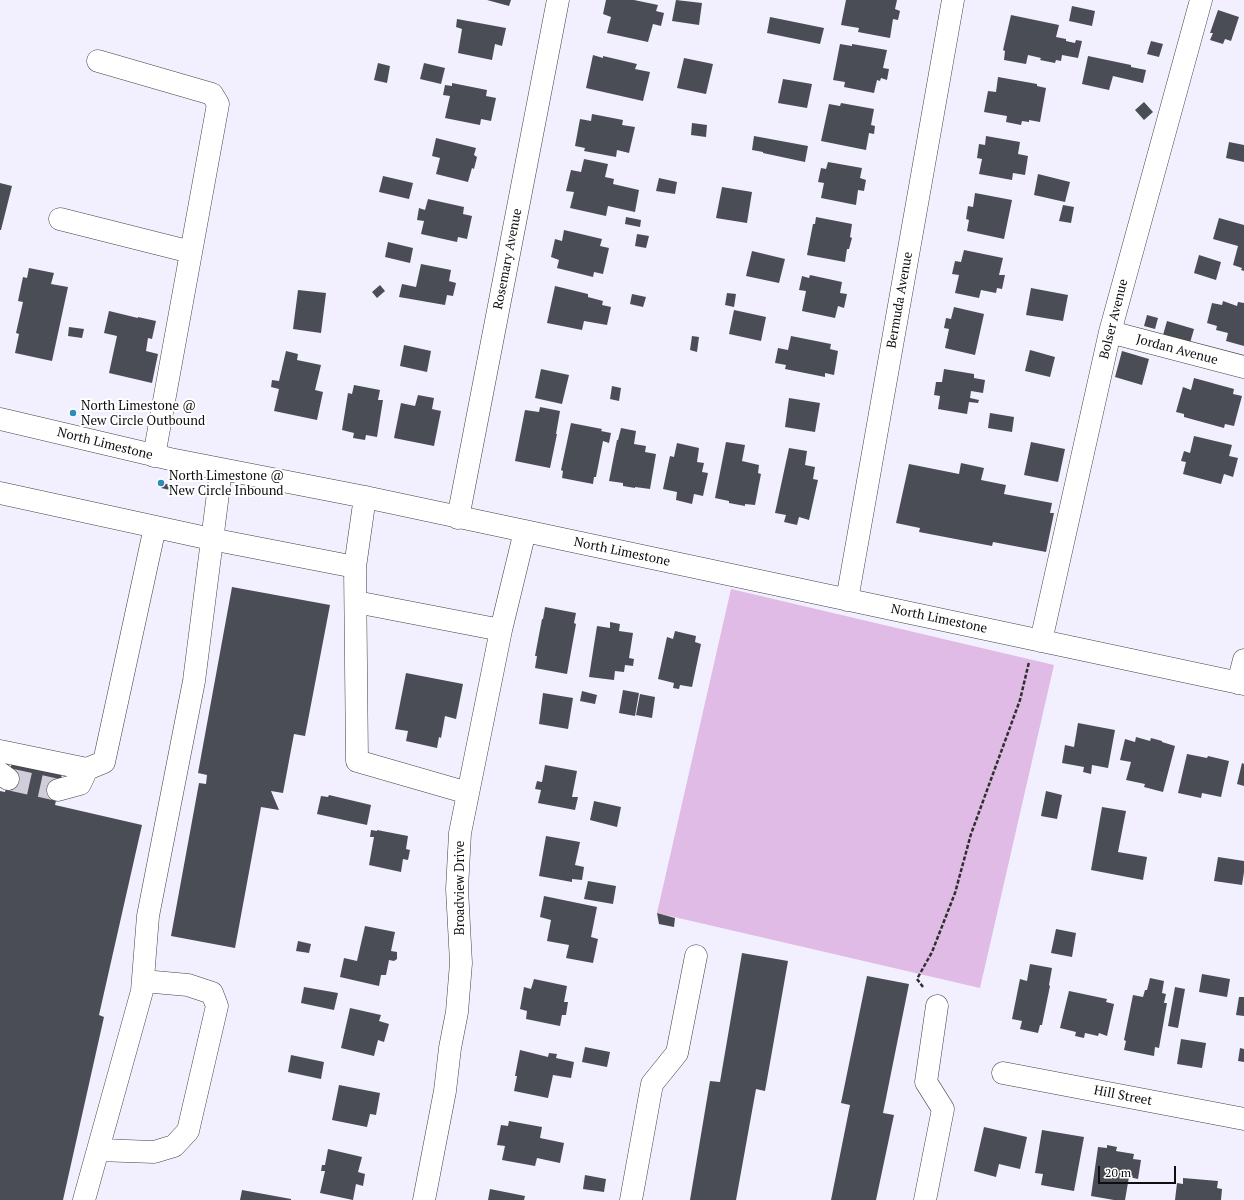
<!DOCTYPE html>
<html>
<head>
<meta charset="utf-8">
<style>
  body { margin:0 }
  #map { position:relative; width:1244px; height:1200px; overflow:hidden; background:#f2f0fe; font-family:"PT Serif",serif }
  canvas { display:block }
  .scale { position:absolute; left:1098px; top:1166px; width:78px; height:18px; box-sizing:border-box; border:2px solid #0e0e0e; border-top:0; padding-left:5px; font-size:12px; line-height:14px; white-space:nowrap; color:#0e0e0e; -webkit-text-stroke:3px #fff; paint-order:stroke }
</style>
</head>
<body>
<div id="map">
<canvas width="1244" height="1200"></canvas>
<div class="scale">20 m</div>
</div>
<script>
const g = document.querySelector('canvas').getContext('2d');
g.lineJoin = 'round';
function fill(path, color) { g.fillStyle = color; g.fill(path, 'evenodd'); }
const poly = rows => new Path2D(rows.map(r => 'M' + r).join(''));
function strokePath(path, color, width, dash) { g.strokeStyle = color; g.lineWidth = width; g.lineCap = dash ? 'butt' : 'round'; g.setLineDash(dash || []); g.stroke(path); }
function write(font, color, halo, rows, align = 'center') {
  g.font = font + ' "PT Serif",serif'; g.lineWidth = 4; g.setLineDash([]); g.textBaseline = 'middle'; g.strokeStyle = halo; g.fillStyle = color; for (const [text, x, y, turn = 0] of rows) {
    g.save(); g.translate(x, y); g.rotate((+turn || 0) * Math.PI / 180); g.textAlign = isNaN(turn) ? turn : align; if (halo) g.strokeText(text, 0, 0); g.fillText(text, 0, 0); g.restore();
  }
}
fill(poly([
  [731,589,1054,665,980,988,657,913]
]), '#e0bbe6');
fill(poly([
  [487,0,511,0,509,6],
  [606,0,634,0,658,5,656,11,664,13,661,26,653,24,648,42,607,33,611,17,603,14],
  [676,0,702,3,699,25,672,21],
  [846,0,897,0,895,9,900,11,898,20,893,19,890,38,858,32,859,28,841,25],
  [1072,6,1095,11,1092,26,1069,21],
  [1218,10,1239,17,1231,41,1225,39,1223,44,1210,40,1213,33,1210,33],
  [1011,15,1059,25,1056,37,1066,39,1066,41,1075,43,1076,40,1082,41,1078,58,1062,55,1061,61,1056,60,1055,63,1040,60,1041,58,1028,55,1026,64,1004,60,1005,51,1003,50],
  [770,17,824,28,820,44,767,33],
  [457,19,506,28,502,46,495,44,492,60,458,53,462,29,456,27],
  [1151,41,1163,44,1159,57,1147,54],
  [840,44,852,46,852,44,887,50,883,68,889,69,887,80,881,78,880,81,877,80,874,93,844,87,845,82,833,80],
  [593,55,603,58,603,56,637,64,635,69,650,72,643,101,586,88],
  [1088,56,1131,65,1131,67,1146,70,1143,83,1113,76,1109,90,1082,84],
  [684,58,713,64,706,94,677,88],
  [378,63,390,66,387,83,374,80],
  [424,63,445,68,441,84,420,79],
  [998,77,1037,84,1037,86,1046,88,1040,122,1029,120,1029,122,1022,121,1021,125,1006,122,1007,116,984,112,988,91,996,92],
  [783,79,812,84,807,108,778,103],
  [452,83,487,90,486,96,496,98,491,121,481,119,480,125,445,118,450,96,443,95,445,85,452,86],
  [1144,102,1153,112,1144,120,1135,110],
  [841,103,874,109,871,125,875,126,874,134,869,133,866,150,821,141,829,104,840,106],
  [592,114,623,120,622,125,635,127,629,153,617,150,616,157,584,151,585,148,575,146,580,119,591,121],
  [692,123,707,125,706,137,691,135],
  [754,136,808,146,805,162,763,153,763,152,752,150],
  [986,136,1020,142,1018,154,1028,156,1025,175,1013,173,1012,180,979,174,982,159,977,158,979,144,985,145],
  [436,138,476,148,474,155,477,157,474,169,472,168,468,182,436,174,440,158,432,156],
  [1229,142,1244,145,1244,162,1226,158],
  [584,159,608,164,605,177,614,179,613,184,639,190,635,212,608,206,606,216,570,208,574,192,566,191,571,170,581,172],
  [828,162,862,168,860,178,866,180,864,191,858,190,856,205,821,198,824,183,818,182,821,168,826,169],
  [1038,174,1070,182,1065,202,1034,195],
  [383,176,413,183,409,199,379,192],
  [659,178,677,182,675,194,656,191],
  [0,183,12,186,1,230,0,230],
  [722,187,752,192,747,223,716,218],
  [975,193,1012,200,1004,239,967,231,969,220,966,219,968,206,973,207],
  [428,199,464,207,463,214,472,216,467,239,458,237,457,242,421,234,424,221,417,220,419,208,425,210],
  [1063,205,1074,207,1071,223,1059,221],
  [626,217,641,220,640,227,625,224],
  [816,217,852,224,850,237,852,238,849,249,847,249,845,262,807,255,813,224,815,224],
  [1219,218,1244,225,1244,271,1241,270,1242,268,1233,265,1238,246,1213,239],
  [564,230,602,239,600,246,609,248,603,274,594,272,593,277,557,268,559,260,551,257,555,239,562,241],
  [637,234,649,236,646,248,635,246],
  [388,242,413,248,410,263,385,257],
  [964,250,1003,258,999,275,1005,275,1002,289,997,288,996,293,981,290,979,298,955,293,959,275,952,274,955,261,961,262],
  [752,251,785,259,779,283,746,276],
  [1199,255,1221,262,1216,280,1194,273],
  [421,264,451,270,449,281,456,283,453,296,447,295,445,305,399,297,402,284,416,287],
  [29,268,54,273,51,284,68,287,52,361,15,353,19,334,16,333,23,302,18,301,23,277,27,278],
  [810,275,842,282,840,293,847,294,844,308,838,306,835,318,802,311,806,291,799,290,802,276,809,278],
  [380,285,385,291,377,298,372,292],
  [555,286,588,294,588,297,603,301,602,305,611,307,607,325,584,321,582,330,547,323],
  [1031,288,1068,295,1063,321,1026,315],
  [298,290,326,293,321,333,293,329],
  [727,293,736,294,734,307,725,305],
  [632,294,646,297,643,307,630,304],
  [1223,301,1237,306,1238,302,1244,303,1244,346,1226,341,1228,333,1216,330,1217,326,1207,323,1212,303,1222,305],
  [954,307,984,314,975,355,945,348,949,329,944,328,946,318,951,319],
  [734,310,766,317,761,341,729,334],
  [109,311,138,318,138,317,156,321,152,339,148,338,146,351,158,354,152,383,109,373,117,336,104,333],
  [1147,315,1158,318,1155,329,1144,326],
  [1167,321,1194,329,1188,350,1161,342],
  [69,327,84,329,82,338,68,336],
  [692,336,699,337,697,352,690,350],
  [791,336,831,344,830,349,838,351,834,375,825,373,825,377,785,369,786,365,775,363,778,348,788,350],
  [404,345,431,351,427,372,400,366],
  [1030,350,1055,357,1050,377,1025,371],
  [286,351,298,354,297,360,321,365,315,390,323,392,317,420,274,411,279,389,271,387,272,380,279,381],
  [1122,351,1149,359,1142,385,1115,377],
  [541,369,569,375,562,404,535,398],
  [944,369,974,374,974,378,985,380,983,393,971,391,970,398,979,400,978,403,969,402,967,414,938,409,940,396,934,395,936,382,942,382],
  [1194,378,1234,389,1233,394,1242,396,1234,426,1225,424,1224,428,1184,417,1184,414,1176,412,1183,387,1191,390],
  [354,385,380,390,378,400,383,400,377,437,366,435,365,440,353,438,354,433,342,430,348,393,352,394],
  [612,386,621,388,619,401,610,399],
  [418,395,434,398,432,409,441,411,434,446,394,438,401,403,415,406],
  [789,398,820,403,815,432,785,427],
  [540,407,560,411,556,434,557,434,550,468,515,461,525,410,539,412],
  [990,413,1014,417,1012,432,988,428],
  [571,423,602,429,601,431,611,433,609,443,603,441,596,477,594,477,593,484,562,478,563,471,561,470],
  [621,428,636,431,634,444,646,446,645,452,656,454,650,489,635,487,635,488,623,486,623,483,609,481,617,440,618,440],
  [1194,436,1232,445,1229,456,1238,458,1233,477,1224,474,1221,484,1183,474,1186,462,1181,461,1184,451,1190,453],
  [726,442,745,445,742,461,759,465,758,473,761,474,755,505,745,504,745,506,729,503,729,501,715,498],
  [1031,442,1065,449,1058,482,1024,475],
  [677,443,699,448,697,462,704,463,702,472,708,473,703,496,694,494,692,504,676,500,677,492,663,489,670,456,674,457],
  [789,448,807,451,805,465,815,467,813,479,818,480,809,520,799,517,797,525,784,522,786,515,775,513],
  [961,463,984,468,981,480,1006,485,1004,494,1052,503,1050,513,1054,513,1046,552,993,542,992,546,919,532,920,528,896,523,909,464,959,474],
  [162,483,171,485,170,490,161,488],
  [232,587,330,605,305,736,294,734,283,793,271,791,279,810,261,807,235,948,171,936,199,783,206,784,207,775,198,773],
  [545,607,576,613,574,623,576,624,567,674,535,668,537,656,535,656,542,619,543,619],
  [610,622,620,624,619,631,633,633,629,658,634,659,633,666,625,665,624,672,615,671,614,680,589,677,597,626,610,628],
  [675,631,696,636,695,642,701,644,692,687,680,685,679,689,673,688,674,683,658,679,667,637,673,639],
  [406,673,463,684,456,719,445,716,441,738,439,737,437,748,406,741,408,731,395,729],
  [623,690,639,693,635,716,619,713],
  [582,691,597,695,595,704,580,701],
  [543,693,573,698,568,729,539,724],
  [640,694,655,697,652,718,636,715],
  [1078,723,1115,730,1108,768,1092,765,1091,774,1083,772,1084,767,1062,763,1065,745,1074,747],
  [1136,737,1150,741,1151,738,1162,741,1162,742,1175,746,1163,792,1144,787,1145,784,1126,780,1131,762,1120,760,1125,739,1135,742],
  [1187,754,1207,758,1208,756,1229,761,1221,797,1202,793,1201,798,1178,793],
  [12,762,62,774,55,805,142,825,99,1015,104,1017,63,1200,0,1200,0,791,5,792],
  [1242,763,1244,764,1244,786,1237,784],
  [545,765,577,771,572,797,578,797,575,810,538,803,541,790,535,789,537,781,542,782],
  [1046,791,1062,795,1057,819,1041,816],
  [329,795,371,805,367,825,317,814,321,796,328,797],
  [594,801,621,807,617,827,590,820],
  [1102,807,1126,811,1118,852,1147,857,1143,880,1091,870],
  [371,830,377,831,377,830,408,836,406,849,410,850,408,860,403,859,401,872,369,865,374,837,370,837],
  [546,836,580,842,575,865,584,867,582,880,572,879,572,882,539,876],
  [1218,857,1244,861,1244,872,1242,885,1214,881],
  [588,881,616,886,613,904,584,899],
  [544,896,597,907,591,937,598,939,593,963,566,958,569,945,547,941,551,920,540,917],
  [657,913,675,918,674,927,659,924],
  [365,926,395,932,391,951,397,952,397,959,394,961,389,960,386,975,381,975,379,986,340,977,344,958,357,961],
  [1056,929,1076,933,1072,957,1051,953],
  [298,941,311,944,309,953,296,951],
  [742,953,788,961,765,1091,756,1089,736,1200,690,1200,710,1081,720,1082],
  [1030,964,1052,968,1049,985,1050,986,1042,1025,1040,1025,1038,1033,1020,1029,1022,1021,1012,1019,1020,979,1027,981],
  [1202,974,1230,979,1227,997,1199,992],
  [867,976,909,984,883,1113,894,1115,876,1200,831,1200,850,1105,841,1103],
  [1150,978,1164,981,1162,993,1166,994,1164,1003,1167,1003,1159,1048,1155,1047,1154,1056,1124,1050,1126,1041,1124,1040,1133,995,1143,997,1145,990,1147,990],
  [534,979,567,986,564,1002,568,1002,566,1015,562,1015,560,1026,526,1019,527,1011,520,1009,524,987,531,989],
  [304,987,338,993,334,1010,301,1003],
  [1175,987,1185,989,1178,1028,1168,1026],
  [1069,991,1107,999,1106,1002,1114,1004,1107,1036,1099,1033,1098,1036,1085,1033,1084,1038,1075,1036,1076,1032,1060,1028],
  [1239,997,1244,997,1244,1016,1236,1015],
  [350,1008,381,1015,379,1021,389,1024,384,1042,378,1040,374,1056,341,1048],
  [1181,1039,1206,1043,1202,1068,1177,1064],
  [585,1047,610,1052,607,1067,582,1062],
  [1240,1048,1244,1049,1244,1062,1238,1061],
  [520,1050,548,1057,549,1053,557,1054,556,1058,574,1062,571,1078,553,1075,548,1098,514,1091,517,1076,515,1076],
  [291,1055,324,1062,321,1079,288,1072],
  [339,1085,380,1093,376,1115,370,1114,367,1127,332,1120],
  [509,1121,542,1127,540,1138,564,1143,560,1163,537,1158,535,1166,502,1160,505,1146,497,1145,501,1125,508,1126],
  [984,1127,1027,1137,1020,1169,999,1164,996,1177,974,1171],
  [1042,1130,1084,1137,1074,1191,1041,1185,1043,1174,1035,1173],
  [1107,1145,1117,1147,1116,1151,1134,1154,1133,1159,1141,1160,1138,1179,1129,1177,1125,1200,1114,1200,1091,1196,1098,1147,1107,1148],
  [328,1149,362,1157,358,1172,365,1174,363,1186,356,1184,353,1200,320,1193,325,1171,321,1171,322,1165,325,1165],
  [585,1175,606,1179,604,1192,583,1189],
  [1183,1178,1218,1181,1217,1188,1222,1189,1221,1200,1175,1200,1177,1183,1183,1184],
  [490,1189,525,1196,524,1200,488,1200],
  [242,1190,291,1199,291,1200,240,1200]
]), '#4b4d56');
strokePath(poly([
  [8,779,58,790]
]), '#d0ceda', 22, [22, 11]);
const minor = poly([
  [98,61,212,94,218,104,154,456],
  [60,219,191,252],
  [1110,332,1244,367],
  [0,419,170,459,365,497,1244,684],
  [0,493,211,539,355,567,365,497],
  [458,518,558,0],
  [355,567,357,761,468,793],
  [847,600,953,0],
  [356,602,501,630],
  [1041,641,1110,332,1201,0],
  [1238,683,1244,660],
  [0,751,87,769,104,762,155,527],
  [0,773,8,779],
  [58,790,80,784,87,769],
  [1003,1073,1244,1119],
  [98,1150,154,1152,174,1146,188,1131,217,1006,212,993,188,985,143,981],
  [84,1200,142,991,148,916,194,681,221,470],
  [424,1200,445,1091,450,1048,457,1012,461,963,457,889,460,833,501,630,525,531],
  [631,1200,652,1084,677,1053,696,956],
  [925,1200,943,1109,926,1082,937,1006]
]);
strokePath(minor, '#414141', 23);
strokePath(poly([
  [923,987,917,979,932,952,955,893,971,834,1020,700,1029,662]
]), '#303030', 2.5, [4, 2]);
strokePath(minor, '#fff', 22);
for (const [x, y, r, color] of [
  [73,413,4,"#2f8ab5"],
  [161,483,4,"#2f8ab5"]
]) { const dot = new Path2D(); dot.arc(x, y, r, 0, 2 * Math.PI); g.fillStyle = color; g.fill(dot); strokePath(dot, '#fff', 1.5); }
write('13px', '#0e0e0e', '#fff', [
  ["Rosemary Avenue",508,259,-79],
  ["Bermuda Avenue",900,300,-80],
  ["Bolser Avenue",1114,319,-76],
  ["Jordan Avenue",1177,350,15],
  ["North Limestone",105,444,14],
  ["North Limestone",622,552,12],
  ["North Limestone",939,619,12],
  ["Broadview Drive",460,888,-90],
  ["Hill Street",1123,1096,11]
]);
write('13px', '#0e0e0e', '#fff', [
  ["North Limestone @",81,406],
  ["New Circle Outbound",81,421],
  ["North Limestone @",169,476],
  ["New Circle Inbound",169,491]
], 'left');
</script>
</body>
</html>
